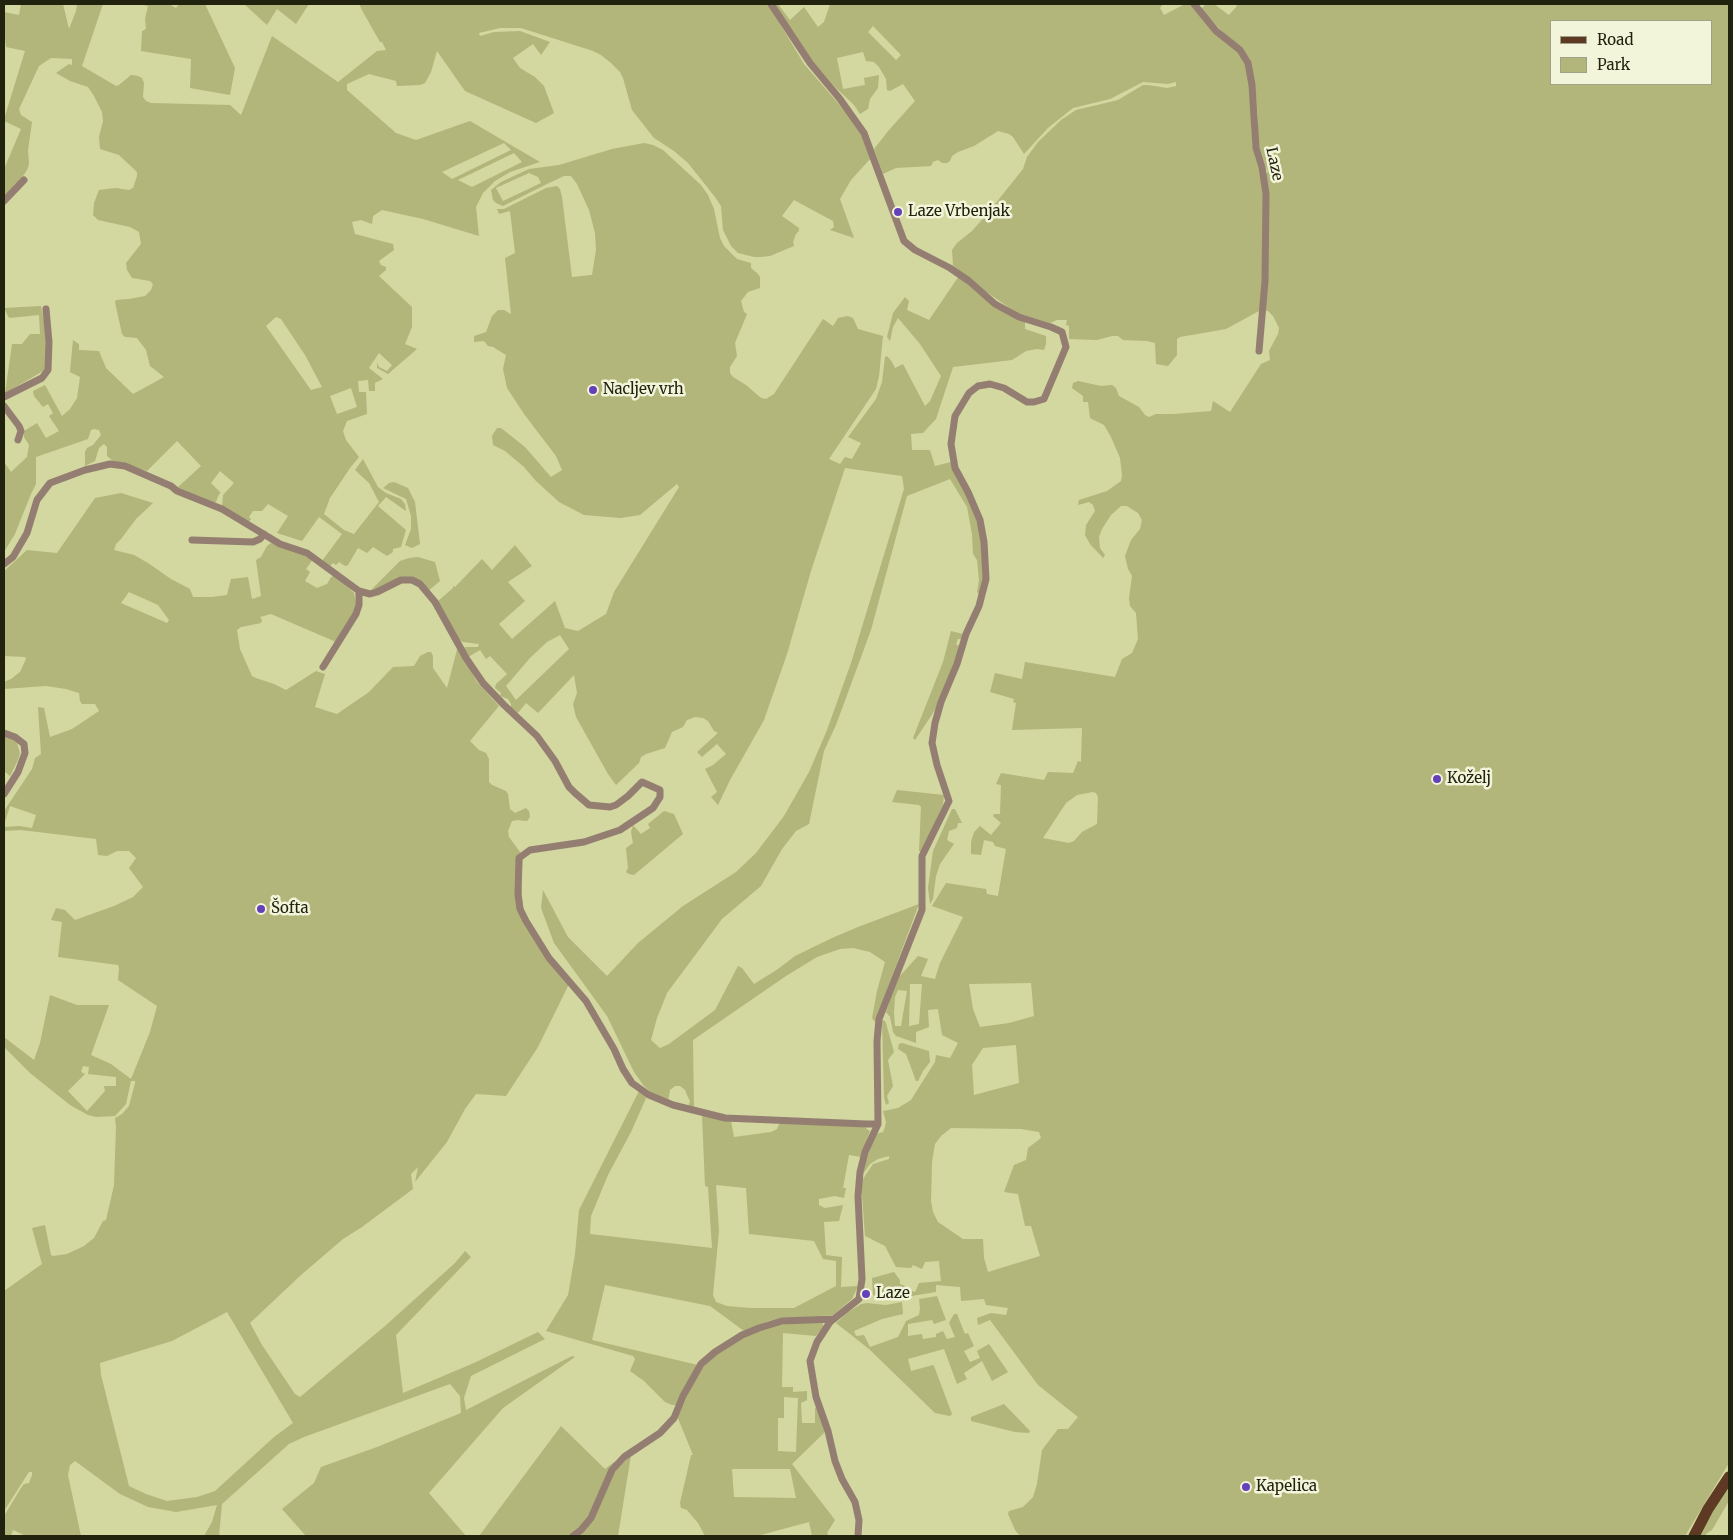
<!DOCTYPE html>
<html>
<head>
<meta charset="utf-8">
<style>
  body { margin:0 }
  #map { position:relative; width:1733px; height:1540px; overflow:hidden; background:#d3d7a0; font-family:Merriweather,serif }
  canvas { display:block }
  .frame { position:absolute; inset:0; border:5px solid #22230e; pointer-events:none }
  .legend { position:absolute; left:1550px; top:20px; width:162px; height:65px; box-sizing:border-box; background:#f3f5da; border:1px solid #9fa188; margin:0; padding:6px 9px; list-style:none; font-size:15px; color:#22230e }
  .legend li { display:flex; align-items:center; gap:10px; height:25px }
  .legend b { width:25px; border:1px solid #9fa188 }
</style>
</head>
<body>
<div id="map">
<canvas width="1733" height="1540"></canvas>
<div class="frame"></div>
<ul class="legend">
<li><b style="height:6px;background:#5e3a24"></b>Road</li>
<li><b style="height:14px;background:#b2b67a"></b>Park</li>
</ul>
</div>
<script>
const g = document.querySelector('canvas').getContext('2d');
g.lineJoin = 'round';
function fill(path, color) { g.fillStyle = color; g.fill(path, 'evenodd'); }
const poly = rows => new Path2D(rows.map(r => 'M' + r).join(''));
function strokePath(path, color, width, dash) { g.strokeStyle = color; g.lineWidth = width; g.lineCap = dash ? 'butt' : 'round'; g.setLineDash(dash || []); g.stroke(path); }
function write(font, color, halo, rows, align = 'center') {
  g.font = font + ' Merriweather,serif'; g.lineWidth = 5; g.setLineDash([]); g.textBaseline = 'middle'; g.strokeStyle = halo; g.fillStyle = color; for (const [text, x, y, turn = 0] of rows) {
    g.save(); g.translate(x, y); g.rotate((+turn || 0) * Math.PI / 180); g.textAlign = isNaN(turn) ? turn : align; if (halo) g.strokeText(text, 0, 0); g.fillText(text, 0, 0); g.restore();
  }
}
fill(poly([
  [21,4,63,4,69,29,76,11,77,4,103,4,82,66,116,86,119,85,131,75,138,76,142,78,144,83,143,97,146,101,151,103,230,105,241,115,272,36,338,82,377,51,386,50,382,42,380,42,363,12,359,4,768,4,804,64,851,118,861,132,871,158,851,180,840,199,854,238,830,230,834,227,833,221,794,200,782,216,799,228,799,231,796,234,793,242,794,246,770,256,761,257,754,257,738,253,731,246,723,230,721,206,715,197,688,163,674,151,654,138,632,110,623,78,620,72,611,63,601,55,593,51,521,28,500,28,479,33,480,36,494,32,520,31,550,42,541,55,533,44,513,58,520,68,535,77,544,86,554,113,536,123,465,91,437,51,431,72,425,83,420,85,397,86,396,81,369,74,347,84,347,90,396,133,416,140,470,121,540,162,510,172,495,181,483,193,476,207,479,236,423,219,382,210,373,216,372,224,361,220,352,222,355,234,393,244,394,250,379,261,381,265,386,267,386,270,379,276,412,307,412,327,405,344,417,349,388,374,377,368,377,363,379,367,387,371,392,365,379,353,369,368,383,379,375,383,375,391,369,391,368,380,358,381,359,392,366,392,367,414,347,421,343,431,346,440,359,457,350,468,330,498,324,514,344,530,354,534,379,502,369,483,355,470,363,459,378,487,386,493,401,499,405,504,406,511,386,497,378,506,406,530,401,547,393,549,393,552,387,556,373,547,367,553,358,548,348,565,345,566,339,562,336,565,333,563,330,566,322,561,342,534,319,517,302,541,277,533,288,516,268,504,262,511,253,511,249,517,251,519,249,522,222,507,223,495,234,483,220,471,211,483,221,493,219,494,216,502,212,502,177,488,201,466,177,441,147,471,113,461,107,456,107,447,104,444,99,448,95,461,85,466,85,452,87,448,93,445,101,435,99,430,94,429,91,430,88,439,36,457,36,484,31,494,15,534,4,552,4,462,11,472,27,457,29,445,24,437,24,431,37,423,46,438,59,431,49,416,53,413,48,404,43,407,34,396,33,391,45,385,62,416,70,409,77,398,80,377,70,372,73,340,79,344,79,350,99,351,106,368,133,394,164,377,150,366,146,350,137,338,125,337,122,334,115,302,116,300,129,299,145,296,151,290,153,284,150,281,132,278,127,270,126,263,141,244,139,232,130,227,98,220,93,215,94,203,99,190,116,188,129,190,133,188,137,176,137,172,119,155,100,149,99,137,103,121,102,112,94,96,88,87,70,81,56,73,69,64,72,65,72,59,51,58,39,66,19,109,21,115,32,122,28,150,29,164,27,170,21,179,4,198,4,169,21,129,4,121,4,119,25,51,6,47,5,38,4,38,4,12,19,15],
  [504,143,511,150,452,179,442,172],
  [514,153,522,162,472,187,458,180],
  [276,317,281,319,305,355,322,387,311,390,266,326],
  [351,388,357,407,337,414,330,396],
  [139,4,169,4,176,8,179,4,205,4,235,68,230,95,190,88,191,59,141,51,142,31,146,29,145,19,148,6],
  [244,4,309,4,296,24,277,9,267,25],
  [774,4,778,4,790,20,804,7,818,27,824,22,830,4,1163,4,1160,8,1164,15,1185,4,1190,4,1209,26,1239,53,1247,65,1249,73,1251,96,1252,144,1256,159,1264,175,1268,172,1256,138,1258,117,1255,86,1249,61,1242,49,1229,39,1201,9,1206,4,1214,4,1229,15,1237,6,1235,4,1729,4,1729,1463,1685,1536,1020,1536,1015,1530,1008,1514,1009,1511,1023,1507,1033,1497,1037,1484,1042,1450,1058,1429,1068,1429,1078,1417,1038,1385,990,1320,978,1325,977,1318,991,1313,1006,1315,1008,1308,986,1305,984,1299,961,1301,960,1287,936,1285,936,1292,887,1300,876,1299,873,1294,872,1278,894,1272,900,1280,900,1284,905,1286,905,1289,915,1292,919,1283,941,1281,939,1261,925,1262,922,1269,913,1265,911,1268,896,1267,885,1246,865,1236,861,1182,873,1164,889,1159,889,1156,878,1159,870,1164,861,1177,866,1159,876,1134,883,1132,885,1127,886,1122,883,1111,898,1108,911,1100,935,1062,936,1055,950,1058,958,1043,942,1035,938,1009,928,1010,929,1027,916,1032,916,1043,896,1036,893,1032,890,1017,886,1012,890,1000,899,977,918,956,928,959,921,976,935,979,940,963,963,917,932,906,946,883,986,889,987,894,998,896,1006,849,995,846,993,842,984,840,981,855,971,854,971,842,974,832,980,826,991,835,1001,823,993,816,994,814,1000,814,1001,785,996,784,1001,773,1044,780,1048,772,1073,773,1078,761,1081,762,1082,728,1012,730,1016,703,1013,702,1014,699,990,692,995,673,1022,679,1025,662,1115,677,1122,659,1132,653,1138,639,1136,613,1130,606,1129,598,1132,576,1128,569,1125,556,1131,540,1140,529,1142,520,1138,513,1127,506,1121,506,1111,515,1102,529,1099,537,1100,548,1105,555,1103,558,1090,544,1085,535,1086,525,1095,511,1093,505,1089,502,1078,505,1079,500,1107,491,1121,481,1122,475,1120,458,1111,437,1104,425,1090,418,1088,402,1083,402,1083,396,1072,388,1073,383,1078,381,1101,386,1112,385,1116,388,1119,396,1139,407,1145,415,1149,417,1156,414,1173,414,1211,411,1213,401,1230,412,1261,364,1270,360,1269,351,1278,334,1279,328,1273,316,1268,311,1259,311,1226,329,1180,337,1177,339,1177,355,1168,366,1156,364,1155,343,1147,341,1123,340,1118,336,1112,336,1097,340,1069,339,1069,326,1066,325,1067,320,1057,320,1050,323,1017,313,985,291,953,265,952,250,957,243,972,231,987,214,1023,169,1027,157,1038,142,1061,120,1076,110,1118,100,1143,85,1148,85,1167,88,1176,86,1176,82,1168,84,1143,82,1110,99,1073,108,1048,128,1024,154,1013,137,1009,134,998,131,974,146,958,152,952,156,950,161,947,163,942,163,938,160,933,162,931,166,896,168,883,174,874,149,889,130,915,101,903,84,890,91,887,90,886,79,879,67,874,62,866,61,863,52,837,58,843,89,865,85,864,78,879,75,878,88,870,99,868,109,860,114,854,105,835,87,803,50],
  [1552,21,1712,21,1712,84,1552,84],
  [873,26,901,55,896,60,868,32],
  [1093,792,1096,793,1098,797,1097,824,1082,832,1074,841,1069,843,1043,838,1066,803,1077,795],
  [1031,983,1034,1016,1009,1023,980,1027,973,1009,969,984],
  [910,984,922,984,919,1024,909,1026],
  [898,990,907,991,901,1026,895,1026,894,1013,895,997],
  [1016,1045,1019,1083,974,1095,972,1065,983,1048],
  [951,1128,1021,1129,1039,1132,1041,1138,1028,1148,1026,1160,1014,1165,1004,1192,1018,1194,1025,1226,1031,1226,1040,1256,988,1272,984,1258,983,1239,963,1239,938,1222,933,1212,931,1201,932,1162,935,1144,941,1136],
  [644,143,653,145,663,150,701,185,708,195,714,209,720,238,724,246,737,259,751,263,751,268,757,273,760,277,760,288,748,292,741,301,744,312,747,314,735,343,737,356,730,367,730,373,733,377,746,385,761,398,766,399,774,394,823,319,833,326,838,318,848,316,853,318,858,329,883,336,879,376,876,389,829,459,840,464,845,457,852,459,861,443,848,437,876,399,882,382,885,357,887,356,892,362,895,368,903,364,925,406,930,401,941,376,920,344,898,318,893,327,890,341,887,337,893,313,905,297,909,301,907,310,929,320,959,276,1025,322,1025,329,1046,336,1046,344,1044,350,1037,349,1026,351,1012,360,953,367,936,419,923,433,911,434,912,450,930,450,935,466,951,462,968,498,979,526,981,541,983,576,982,588,979,594,977,592,979,580,977,560,973,554,972,534,967,507,950,479,907,496,871,630,836,725,824,751,809,824,796,831,782,849,761,886,722,919,667,993,657,1018,651,1040,660,1048,669,1044,715,1010,738,966,742,968,754,984,778,969,795,956,832,938,858,927,919,904,875,1022,872,1018,877,991,885,962,870,952,853,948,840,949,817,957,786,976,693,1040,694,1110,688,1108,690,1101,687,1095,685,1090,680,1086,675,1086,670,1090,668,1102,655,1096,644,1086,634,1072,607,1016,554,943,541,908,543,890,568,937,607,976,638,943,683,906,736,872,756,853,784,816,809,772,827,730,851,663,904,489,902,476,845,468,811,571,787,654,764,720,730,780,718,805,711,797,717,792,705,769,713,765,726,754,717,744,702,757,697,752,718,733,714,731,708,721,703,718,695,717,687,720,683,727,672,732,665,748,646,754,641,757,639,763,616,785,608,774,576,717,573,704,577,693,574,675,538,713,526,703,518,713,511,709,511,704,508,699,500,696,501,693,495,688,496,684,507,674,490,656,486,659,480,650,468,657,463,648,466,647,478,647,479,644,463,642,459,640,437,602,453,588,453,586,455,587,482,559,492,570,515,545,532,566,508,582,525,601,499,624,512,639,555,601,565,628,578,631,606,614,614,592,679,487,677,484,640,515,621,518,584,515,559,502,536,481,524,467,505,451,493,445,492,436,495,431,497,428,501,428,525,447,551,477,562,470,556,456,524,414,507,388,503,369,506,355,493,347,488,346,484,341,474,342,474,336,486,332,492,316,498,310,504,310,511,314,505,258,515,253,510,211,499,214,497,209,504,209,546,188,557,186,560,189,562,197,572,277,592,275,596,250,595,233,589,210,577,184,571,176,564,176,549,183,503,206,496,203,493,200,491,190,501,182,529,169,559,165,612,149],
  [529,173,538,177,541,183,503,201,496,188],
  [560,635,569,649,516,700,506,686,530,658,547,642],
  [41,306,45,327,47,362,45,370,5,393,12,344,22,344,30,334,40,334,39,315,9,318,4,308],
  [394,482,408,488,415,502,420,544,412,548,405,545,411,529,411,516,406,499,383,488,389,483],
  [121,493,153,503,136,519,121,539,116,544,114,550,134,555,148,563,171,579,190,589,193,597,212,597,227,595,231,579,248,577,252,599,261,596,256,560,261,557,267,546,271,543,302,554,313,559,306,569,310,572,305,581,317,588,327,584,331,577,336,575,354,593,357,608,336,642,271,614,260,617,262,620,261,623,241,627,237,630,240,649,252,676,256,678,274,684,286,690,316,671,325,674,315,707,337,714,369,692,393,667,414,666,420,656,428,652,431,652,433,656,433,668,447,688,458,646,477,682,499,706,470,741,479,750,486,753,489,759,489,782,492,785,506,791,508,794,510,809,515,813,526,808,529,811,530,817,527,821,517,820,512,821,508,831,509,837,523,856,521,885,524,914,569,984,538,1047,506,1096,476,1094,465,1109,447,1142,415,1182,418,1167,411,1174,413,1189,362,1227,343,1239,301,1275,250,1323,262,1345,295,1394,300,1397,385,1326,455,1263,465,1251,471,1257,396,1335,403,1393,474,1363,538,1332,545,1339,471,1376,464,1398,466,1410,572,1356,575,1357,503,1408,429,1493,466,1536,306,1536,282,1509,314,1483,321,1467,377,1447,461,1413,460,1396,450,1384,304,1437,289,1444,222,1504,219,1536,204,1536,212,1522,217,1505,176,1512,148,1507,120,1494,75,1461,70,1465,68,1475,81,1536,26,1536,13,1530,11,1536,4,1536,4,1516,21,1488,24,1484,29,1483,32,1475,32,1472,29,1472,4,1511,4,1291,42,1264,32,1228,45,1225,51,1255,53,1256,67,1254,84,1246,94,1238,103,1221,106,1220,114,1185,116,1127,115,1118,122,1114,129,1106,135,1083,135,1081,131,1081,126,1104,115,1116,96,1117,88,1115,70,1105,30,1073,4,1047,4,1037,34,1060,40,1043,50,995,77,1005,109,1005,91,1055,111,1064,131,1079,150,1032,157,1006,118,980,119,968,118,965,58,957,62,922,51,920,56,908,65,910,75,920,114,906,133,897,143,887,129,868,136,858,129,851,117,851,107,856,98,855,96,839,21,830,4,831,4,827,19,826,32,828,36,815,10,806,4,825,4,811,32,769,35,758,41,754,38,707,44,708,50,737,72,729,99,711,95,704,82,704,80,701,79,693,66,689,46,686,4,689,4,682,11,679,20,672,26,659,25,657,4,656,4,571,27,550,57,553,95,498],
  [129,592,158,605,169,620,167,623,121,603],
  [83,1066,89,1067,88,1074,116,1077,116,1086,104,1086,105,1091,87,1111,68,1091,85,1074,81,1072],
  [227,1312,293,1423,274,1437,215,1491,197,1497,167,1501,146,1494,129,1486,101,1375,100,1363,172,1341],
  [418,557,435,562,440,581,428,591,413,578,376,591,370,591,400,561,409,558],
  [951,631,963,634,961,639,958,639,956,644,959,646,955,662,935,710,915,740,913,738,943,662],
  [4,735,12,737,17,743,20,753,18,760,10,776,4,771],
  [897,790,944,795,943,805,921,852,919,851,921,807,919,805,892,802],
  [952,809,955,809,962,823,958,823,957,828,949,831,947,840,954,844,940,864,936,876,933,899,930,904,928,888,933,851],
  [664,811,674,814,683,834,634,875,629,874,626,872,628,868,626,848,633,843,631,832,633,825,641,834,650,828,648,824],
  [882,1020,885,1021,886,1023,894,1052,888,1060,893,1086,887,1096,889,1103,886,1105,884,1097],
  [902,1043,929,1051,930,1062,923,1071,918,1081,916,1081,906,1054,898,1049,899,1044],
  [639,1091,647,1096,631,1132,608,1175,591,1216,590,1234,712,1248,708,1187,705,1186,702,1115,731,1121,734,1137,771,1132,777,1129,780,1122,864,1127,870,1131,861,1157,849,1155,843,1188,846,1188,844,1198,835,1196,819,1199,819,1205,825,1208,843,1205,839,1221,824,1222,826,1255,842,1257,841,1287,858,1286,852,1299,833,1315,805,1317,769,1321,744,1331,710,1306,605,1285,592,1340,698,1365,676,1405,672,1405,665,1402,644,1381,630,1371,635,1359,633,1356,546,1331,568,1295,575,1254,579,1210],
  [716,1185,746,1188,749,1234,814,1241,823,1259,836,1261,836,1286,794,1308,750,1308,727,1306,716,1302,713,1295,719,1231],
  [937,1296,946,1320,934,1324,932,1320,908,1324,908,1336,922,1334,923,1339,936,1337,936,1334,943,1331,947,1339,955,1337,949,1323,954,1314,957,1314,965,1334,968,1333,974,1346,964,1351,970,1362,980,1358,977,1351,989,1344,1008,1372,992,1381,982,1361,964,1373,967,1379,957,1384,944,1349,908,1359,911,1371,933,1365,934,1366,952,1414,950,1416,935,1413,869,1349,836,1323,847,1313,861,1304,867,1303,886,1305,902,1302,903,1314,882,1319,854,1331,856,1336,864,1335,870,1347,898,1337,906,1321,919,1315,920,1308,919,1299],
  [823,1322,823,1327,816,1336,783,1333,782,1387,793,1387,793,1392,807,1391,807,1400,801,1403,802,1423,815,1423,815,1408,817,1407,825,1432,792,1464,835,1520,827,1533,829,1536,812,1536,809,1522,757,1536,705,1536,698,1523,687,1510,681,1508,680,1503,691,1455,693,1455,677,1416,699,1372,710,1359,739,1339,771,1325],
  [784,1397,798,1398,796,1452,778,1451,778,1418,784,1418],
  [732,1469,790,1469,796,1498,734,1497],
  [1004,1404,1030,1431,1029,1433,1015,1432,971,1421,971,1417],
  [561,1426,605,1469,614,1462,616,1463,594,1509,580,1529,569,1536,479,1536],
  [631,1455,618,1536,576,1536,579,1535,615,1471],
  [1729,1483,1729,1501,1712,1530,1707,1533,1705,1536,1698,1536]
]), '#b2b67a');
strokePath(poly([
  [771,4,810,63,840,99,864,133,904,241,915,250,950,268,969,281,995,304,1019,317,1051,327,1062,332,1066,347,1044,399,1034,402,1027,402,1004,388,990,384,978,386,969,393,955,416,951,444,955,468,968,492,980,520,984,542,986,579,979,606,966,634,957,664,941,702,935,723,932,743,937,765,949,801,922,856,922,910,879,1019,877,1041,878,1124,865,1152,860,1172,858,1196,862,1279,859,1299,830,1322,817,1342,810,1361,816,1397,828,1431,835,1461,842,1479,855,1502,859,1520,858,1536],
  [1194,4,1216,31,1240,50,1248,63,1252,85,1256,148,1262,167,1266,194,1265,281,1259,351],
  [4,201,24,180],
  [4,397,42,378,48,370,49,342,46,309],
  [4,406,19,426,21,431,18,440],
  [192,540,253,542,260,539,264,534],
  [4,564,13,557,27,533,37,500,50,483,85,470,110,464,125,466,171,486,177,491,222,509,280,544,307,553,359,591,370,594,377,592,401,580,412,580,420,584,435,602,466,658,483,683,504,705,537,736,555,761,569,787,575,793,589,805,610,807,616,805,628,796,642,782,660,790,660,797,653,808,620,830,584,842,530,850,519,858,518,895,520,909,526,921,549,958,586,1001,614,1049,623,1069,632,1083,649,1095,673,1105,725,1118,866,1124,878,1124],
  [323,667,356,614,359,605,359,591],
  [4,733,15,737,24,744,25,753,18,772,4,794],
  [573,1536,581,1530,591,1518,612,1470,624,1457,660,1433,674,1418,683,1396,701,1364,715,1352,742,1335,759,1328,782,1321,834,1319]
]), '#947e72', 7);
strokePath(poly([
  [1694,1536,1708,1509,1729,1477]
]), '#5e3a24', 11);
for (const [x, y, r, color] of [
  [898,212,5,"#6441b9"],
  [593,390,5,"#6441b9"],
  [1437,779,5,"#6441b9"],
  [261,909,5,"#6441b9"],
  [866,1294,5,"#6441b9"],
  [1246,1487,5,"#6441b9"]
]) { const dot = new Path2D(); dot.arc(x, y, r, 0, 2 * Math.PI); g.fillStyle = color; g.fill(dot); strokePath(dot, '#f3f5da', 2); }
write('15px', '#22230e', '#f3f5da', [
  ["Laze",1274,164,78]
]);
write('15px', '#22230e', '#f3f5da', [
  ["Laze Vrbenjak",908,212],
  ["Nacljev vrh",603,390],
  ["Koželj",1447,779],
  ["Šofta",271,909],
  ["Laze",876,1294],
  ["Kapelica",1256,1487]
], 'left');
</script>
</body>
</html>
